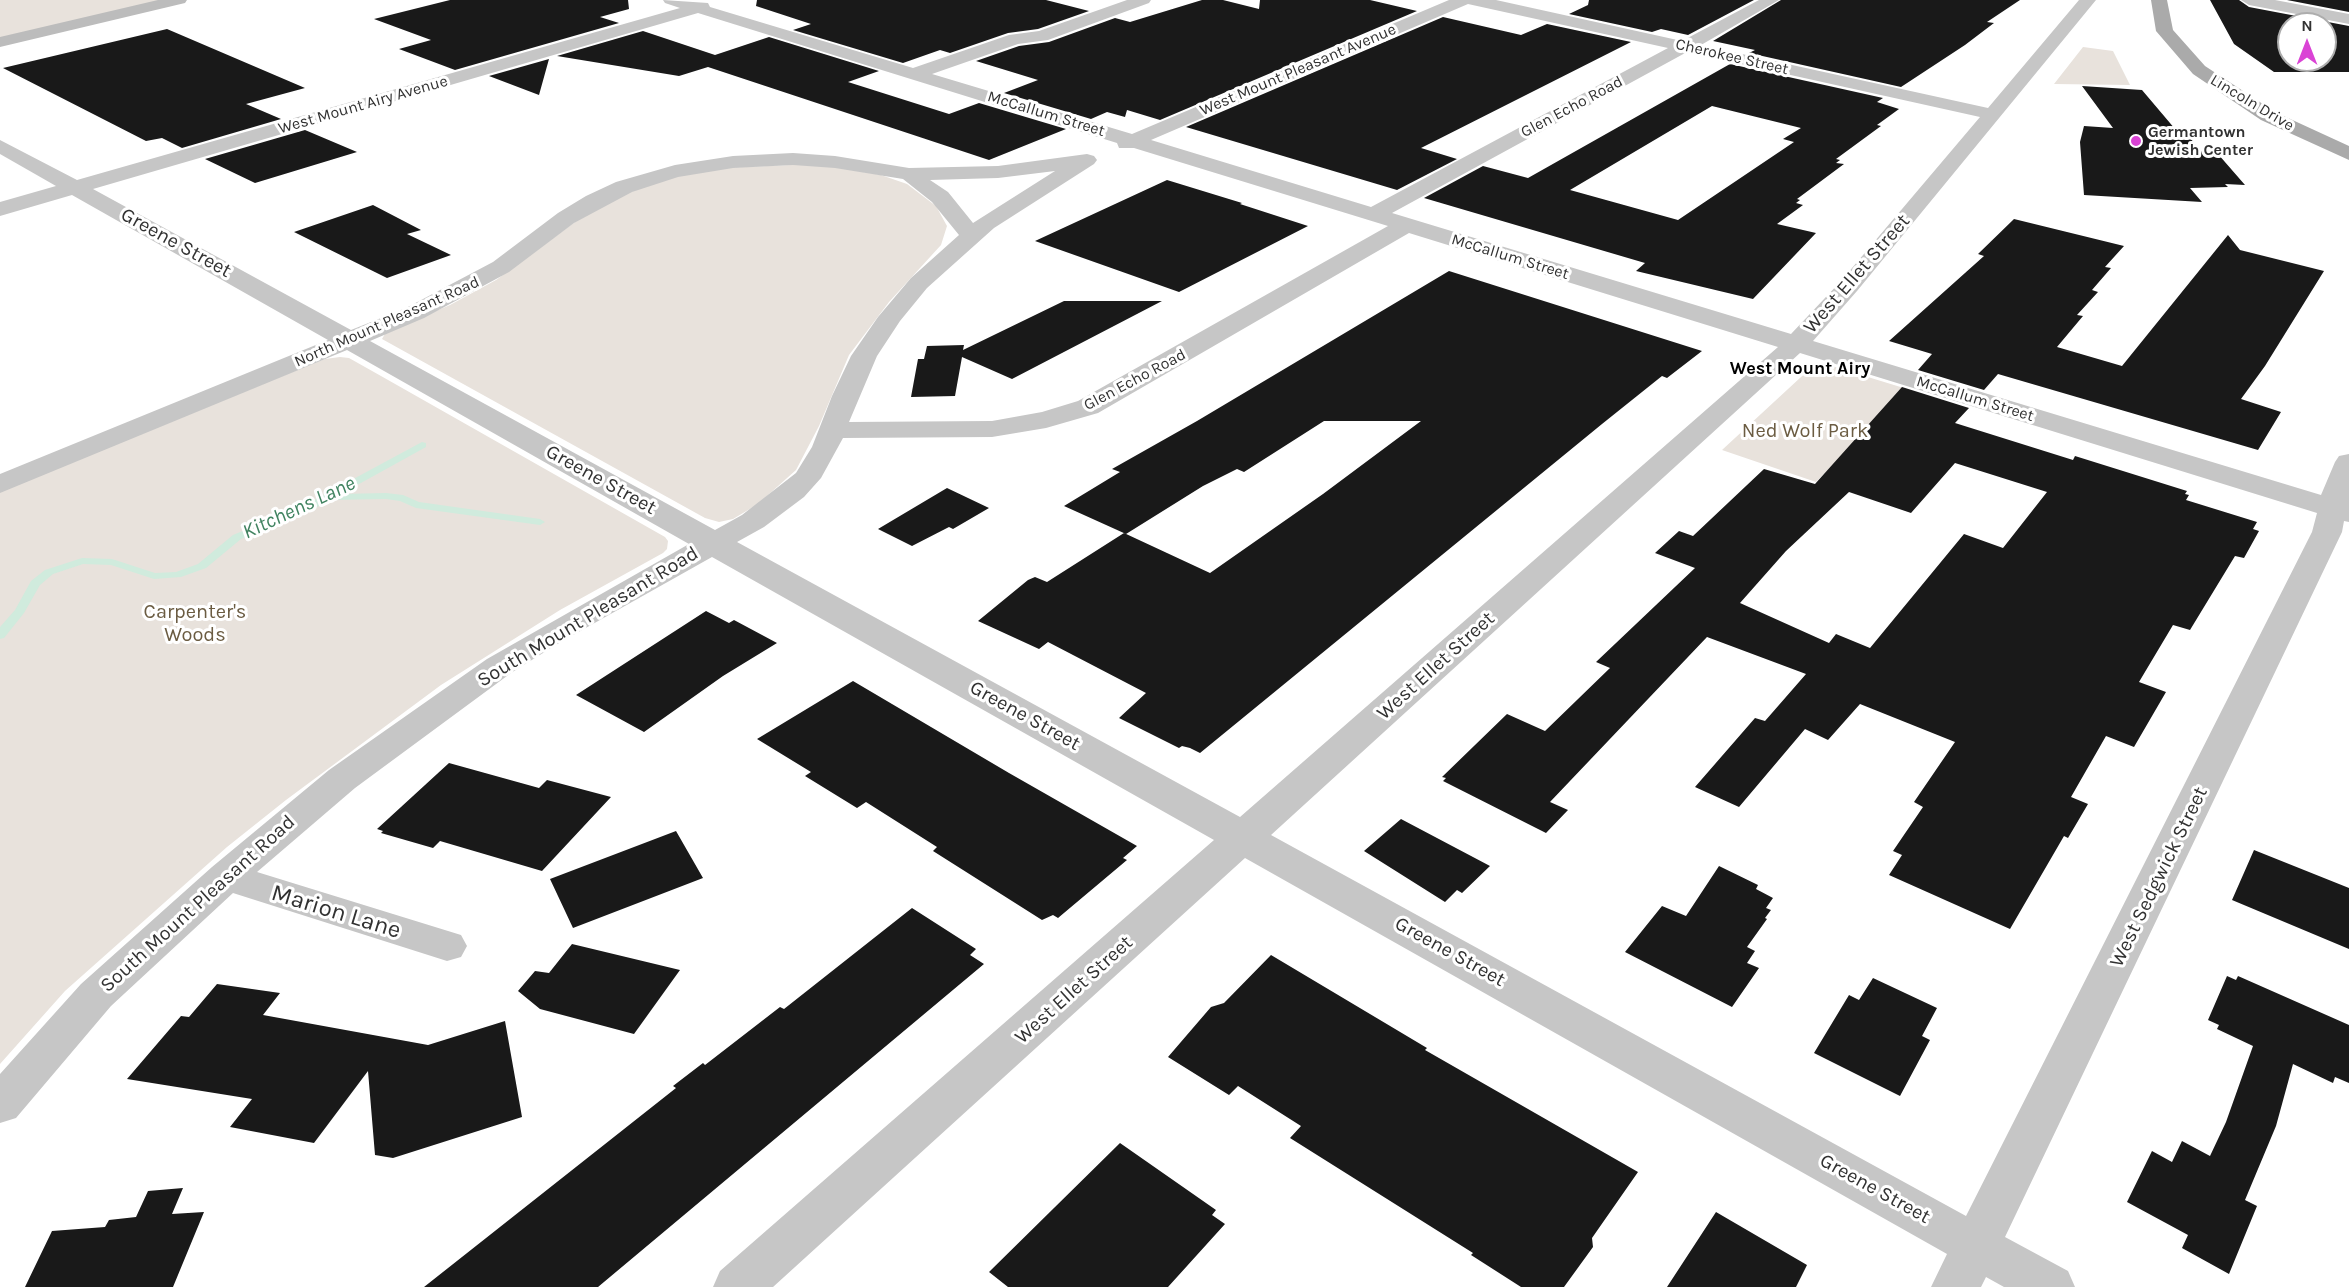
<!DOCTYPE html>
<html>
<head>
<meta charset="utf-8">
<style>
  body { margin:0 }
  #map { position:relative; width:2349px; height:1287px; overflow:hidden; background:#fff; font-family:Karla,sans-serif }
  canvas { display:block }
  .north { position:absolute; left:2277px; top:12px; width:60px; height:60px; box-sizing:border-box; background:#fff; border:2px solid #adadad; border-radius:50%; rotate:0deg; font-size:16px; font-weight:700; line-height:24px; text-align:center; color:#323232 }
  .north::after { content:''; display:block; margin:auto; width:21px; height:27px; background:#da43d5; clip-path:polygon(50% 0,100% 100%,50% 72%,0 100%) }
</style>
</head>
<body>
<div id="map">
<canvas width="2349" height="1287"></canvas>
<div class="north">N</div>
</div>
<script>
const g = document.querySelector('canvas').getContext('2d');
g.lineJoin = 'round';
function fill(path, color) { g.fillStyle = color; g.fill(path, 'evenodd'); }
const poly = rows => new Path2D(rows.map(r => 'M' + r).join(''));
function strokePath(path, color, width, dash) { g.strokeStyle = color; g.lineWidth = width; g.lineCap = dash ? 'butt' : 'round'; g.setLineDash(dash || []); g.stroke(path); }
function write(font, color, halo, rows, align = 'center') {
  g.font = font + ' Karla,sans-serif'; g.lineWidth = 6; g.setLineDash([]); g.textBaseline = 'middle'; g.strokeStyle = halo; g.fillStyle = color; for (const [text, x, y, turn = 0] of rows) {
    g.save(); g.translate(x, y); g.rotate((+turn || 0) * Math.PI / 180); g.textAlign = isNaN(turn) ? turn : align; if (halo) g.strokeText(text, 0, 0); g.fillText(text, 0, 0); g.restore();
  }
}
fill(poly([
  [0,0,165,0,0,38],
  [2083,47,2113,51,2130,85,2054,84],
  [815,164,881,175,907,184,936,206,947,226,941,245,889,302,849,355,819,426,796,470,758,504,733,519,719,522,705,518,382,339,386,332,450,305,496,280,601,203,665,179,720,168],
  [340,357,349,358,381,376,665,537,668,541,667,549,663,553,560,610,441,685,286,800,227,847,65,991,0,1064,0,492,297,370,325,359],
  [1814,365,1832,366,1907,389,1816,482,1722,450]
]), '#e8e2dc');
fill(poly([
  [422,442,426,443,426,447,341,494,386,493,403,495,419,502,540,519,545,522,540,525,416,508,400,501,386,499,330,500,315,508,241,539,206,568,181,577,154,579,111,565,83,564,53,574,40,585,24,613,4,638,0,639,0,627,15,610,31,581,45,570,82,558,112,559,155,573,176,572,198,564,233,535,307,504,422,442]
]), '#d0ebdd');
fill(poly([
  [450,0,628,0,629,9,600,17,619,23,455,70,399,49,431,40,374,19],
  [757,0,1046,0,1089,11,1038,29,1008,33,950,53,940,50,903,63,793,30,811,24,756,6],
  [1202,0,1223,0,1259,9,1260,0,1370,0,1417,11,1160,120,1127,110,1125,117,1107,112,1091,119,1004,93,1038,80,976,61,1019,46,1049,42,1115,18,1130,22],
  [1589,0,1754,0,1688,35,1661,29,1652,32,1569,14,1588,5],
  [1781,0,2020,0,1987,22,1994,23,1965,45,1901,87,1749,53,1755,50,1713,41],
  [2210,0,2239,0,2249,7,2349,26,2349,72,2274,72,2234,44],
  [2289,24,2325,24,2325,60,2289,60],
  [2287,0,2349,0,2349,12],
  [1443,17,1521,35,1547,24,1631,42,1421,148,1457,159,1397,190,1186,127],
  [167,29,305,88,246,104,281,119,182,148,162,138,146,141,3,68],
  [643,31,715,55,769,37,879,71,848,82,949,114,979,103,1066,129,989,160,708,67,679,76,557,56],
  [549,59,539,95,489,76],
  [1730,64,1883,98,1877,102,1899,109,1877,125,1881,126,1836,159,1840,160,1836,163,1844,164,1797,199,1800,200,1796,203,1803,205,1777,224,1816,233,1753,299,1636,271,1645,263,1424,198,1483,166,1528,178],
  [1712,106,1801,128,1783,139,1794,142,1678,220,1570,190],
  [2082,86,2142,90,2181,136,2190,138,2203,153,2218,154,2245,185,2225,184,2228,187,2190,188,2202,202,2084,195,2080,142,2084,126,2113,128],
  [305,130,357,152,255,183,205,159],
  [1167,180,1242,203,1240,204,1308,226,1179,292,1035,241],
  [373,205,421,230,407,234,451,255,387,278,294,232],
  [2014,219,2124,246,2105,267,2111,268,2092,290,2098,292,2077,315,2083,316,2057,347,2122,366,2228,235,2240,250,2324,271,2265,366,2241,399,2281,412,2258,450,1998,374,1984,390,1918,370,1932,354,1889,341,1984,256,1978,254],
  [1449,271,1702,351,1667,378,1662,376,1602,424,1200,753,1190,748,1182,746,1179,748,1119,718,1146,693,1048,642,1039,649,978,621,1028,580,1035,577,1047,582,1124,533,1210,573,1323,494,1421,421,1324,421,1244,472,1237,469,1203,486,1126,534,1064,506,1120,472,1112,469,1197,421],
  [1064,301,1162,301,1012,379,962,357,955,396,911,397,918,359,924,359,927,346,964,345,963,350],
  [1902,387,1969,408,1955,423,2073,460,2075,456,2187,491,2185,494,2189,495,2186,500,2257,522,2253,529,2259,531,2244,558,2235,556,2190,630,2173,625,2139,682,2166,692,2134,747,2106,736,2071,797,2088,804,2068,838,2064,836,2010,929,1889,875,1902,855,1893,851,1923,807,1914,802,1955,742,1860,704,1828,740,1805,729,1739,807,1695,787,1755,718,1765,721,1806,674,1707,637,1550,802,1568,810,1546,833,1443,781,1446,778,1442,777,1507,714,1545,731,1610,668,1596,662,1695,568,1655,553,1679,531,1693,536,1764,469,1815,484],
  [1955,463,2047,492,2003,548,1964,534,1870,648,1836,634,1829,643,1740,603,1786,551,1849,492,1911,513],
  [947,488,989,508,953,529,949,527,912,546,878,529],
  [706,611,729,623,734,620,777,643,723,676,644,732,576,695],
  [853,681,1009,773,1137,846,1123,858,1127,860,1058,918,1053,915,1042,920,933,851,937,847,866,802,857,808,805,776,811,772,757,739],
  [449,763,539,788,547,780,611,797,542,871,440,841,433,848,381,833,383,831,377,829],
  [1401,819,1490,866,1462,893,1457,890,1445,902,1364,851],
  [676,831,703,878,573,928,550,879],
  [2254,850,2349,888,2349,949,2232,900],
  [1719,866,1758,885,1756,889,1773,898,1766,908,1771,910,1765,918,1767,919,1747,947,1755,951,1747,963,1759,968,1732,1007,1625,952,1662,906,1686,916],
  [912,908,976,949,970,955,984,964,598,1287,424,1287,676,1088,673,1086,703,1063,705,1065,780,1007,784,1009],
  [572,944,680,970,634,1034,540,1009,518,991,535,971,549,973],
  [1271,955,1427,1048,1425,1050,1638,1172,1592,1238,1593,1247,1564,1287,1521,1287,1471,1255,1473,1253,1290,1138,1301,1126,1238,1086,1229,1095,1168,1057,1211,1007,1224,1003],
  [2227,976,2236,980,2238,976,2349,1025,2349,1083,2335,1077,2333,1083,2293,1064,2276,1126,2245,1200,2257,1206,2229,1274,2182,1248,2188,1235,2127,1202,2152,1151,2172,1162,2182,1141,2210,1156,2226,1122,2253,1046,2217,1029,2219,1025,2208,1020],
  [1873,978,1937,1008,1922,1036,1930,1040,1900,1096,1814,1053,1849,995,1859,1000],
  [217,984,280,993,263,1015,428,1045,505,1021,522,1117,393,1158,375,1155,368,1071,314,1143,230,1127,252,1099,127,1079,181,1016,189,1017],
  [1120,1143,1216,1210,1212,1215,1225,1224,1168,1287,1008,1287,989,1272],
  [183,1188,172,1214,204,1212,173,1287,25,1287,52,1231,105,1227,109,1220,136,1217,148,1191],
  [1716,1212,1807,1265,1796,1287,1667,1287]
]), '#191919');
fill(poly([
  [663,0,708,3,710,7,913,68,1009,35,1039,31,1127,0,1151,0,1149,3,1048,40,1018,44,932,74,1132,134,1449,0,1496,0,1682,41,1759,0,1779,0,1701,45,1988,108,2079,0,2096,0,1857,291,1813,341,2321,495,2335,462,2339,456,2349,454,2349,522,2344,521,2342,532,2005,1237,2068,1271,2075,1287,2004,1287,1986,1277,1981,1287,1931,1287,1947,1254,1245,858,773,1287,713,1287,720,1271,1214,840,712,557,559,643,511,673,355,788,257,872,461,935,467,946,461,957,447,961,233,893,111,1006,16,1118,0,1123,0,1074,81,984,212,867,329,770,487,659,689,544,347,350,0,493,0,474,328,340,72,195,0,216,0,202,56,186,0,154,0,140,77,180,680,8,665,3,663,0],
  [1468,4,1668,48,1371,207,1151,140,1468,4],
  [698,13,1117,143,1119,148,1134,148,1388,226,1078,401,1042,412,992,421,849,422,877,356,900,321,927,288,994,228,1094,164,1097,160,1094,156,1087,154,998,166,909,168,835,156,793,153,733,156,675,165,616,182,586,196,558,213,493,262,406,308,351,330,93,189,698,13],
  [1687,52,1980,117,1841,281,1791,334,1392,213,1687,52],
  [793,165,835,168,903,179,932,202,959,235,911,278,878,317,851,356,832,396,812,447,796,473,742,515,715,530,370,341,424,318,509,272,574,223,632,192,678,177,733,168,793,165],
  [1055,171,973,223,948,192,930,180,998,178,1055,171],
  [1409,233,1778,347,1240,817,737,542,764,527,804,497,821,478,843,438,992,437,1046,428,1098,413,1409,233],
  [1800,353,2317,513,2312,532,1966,1216,1271,835,1800,353],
  [2241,0,2275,0,2349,14,2349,24,2249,5,2241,0]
]), '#c6c6c6');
fill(poly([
  [158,0,187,0,185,3,0,47,0,37,158,0]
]), '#bcbcbc');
fill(poly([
  [2151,0,2167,0,2173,30,2205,66,2275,112,2349,146,2349,160,2261,120,2193,74,2156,31,2151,0]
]), '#aaa');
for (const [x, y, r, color] of [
  [2136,141,6,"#da43d5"]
]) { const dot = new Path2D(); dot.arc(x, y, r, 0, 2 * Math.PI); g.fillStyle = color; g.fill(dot); strokePath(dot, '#fff', 2); }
write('16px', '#323232', '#fff', [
  ["Cherokee Street",1732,57,13],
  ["West Mount Pleasant Avenue",1298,70,-23],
  ["Lincoln Drive",2252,103,31],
  ["West Mount Airy Avenue",363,105,-16],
  ["Glen Echo Road",1572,107,-28],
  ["McCallum Street",1046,114,17],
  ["McCallum Street",1510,257,17],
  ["North Mount Pleasant Road",387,322,-24],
  ["Glen Echo Road",1135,380,-28],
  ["McCallum Street",1975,399,17]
]);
write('bold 16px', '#323232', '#fff', [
  ["Germantown",2148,132],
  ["Jewish Center",2148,150]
], 'left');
write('bold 18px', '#000', '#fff', [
  ["West Mount Airy",1800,369]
]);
write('20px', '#323232', '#fff', [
  ["Greene Street",176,243,29],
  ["West Ellet Street",1857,274,-49],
  ["Greene Street",601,480,29],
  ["South Mount Pleasant Road",588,617,-31],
  ["West Ellet Street",1436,666,-42],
  ["Greene Street",1025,716,29],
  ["West Sedgwick Street",2159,877,-64],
  ["South Mount Pleasant Road",198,904,-42],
  ["Greene Street",1450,952,29],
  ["West Ellet Street",1074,990,-42],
  ["Greene Street",1875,1189,29]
]);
write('20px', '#6b5c42', '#fff', [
  ["Ned Wolf Park",1805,431],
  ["Carpenter's",195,612],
  ["Woods",195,635]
]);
write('italic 21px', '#408360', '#fff', [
  ["Kitchens Lane",299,508,-25]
]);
write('24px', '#323232', '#fff', [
  ["Marion Lane",336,912,17]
]);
</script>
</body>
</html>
